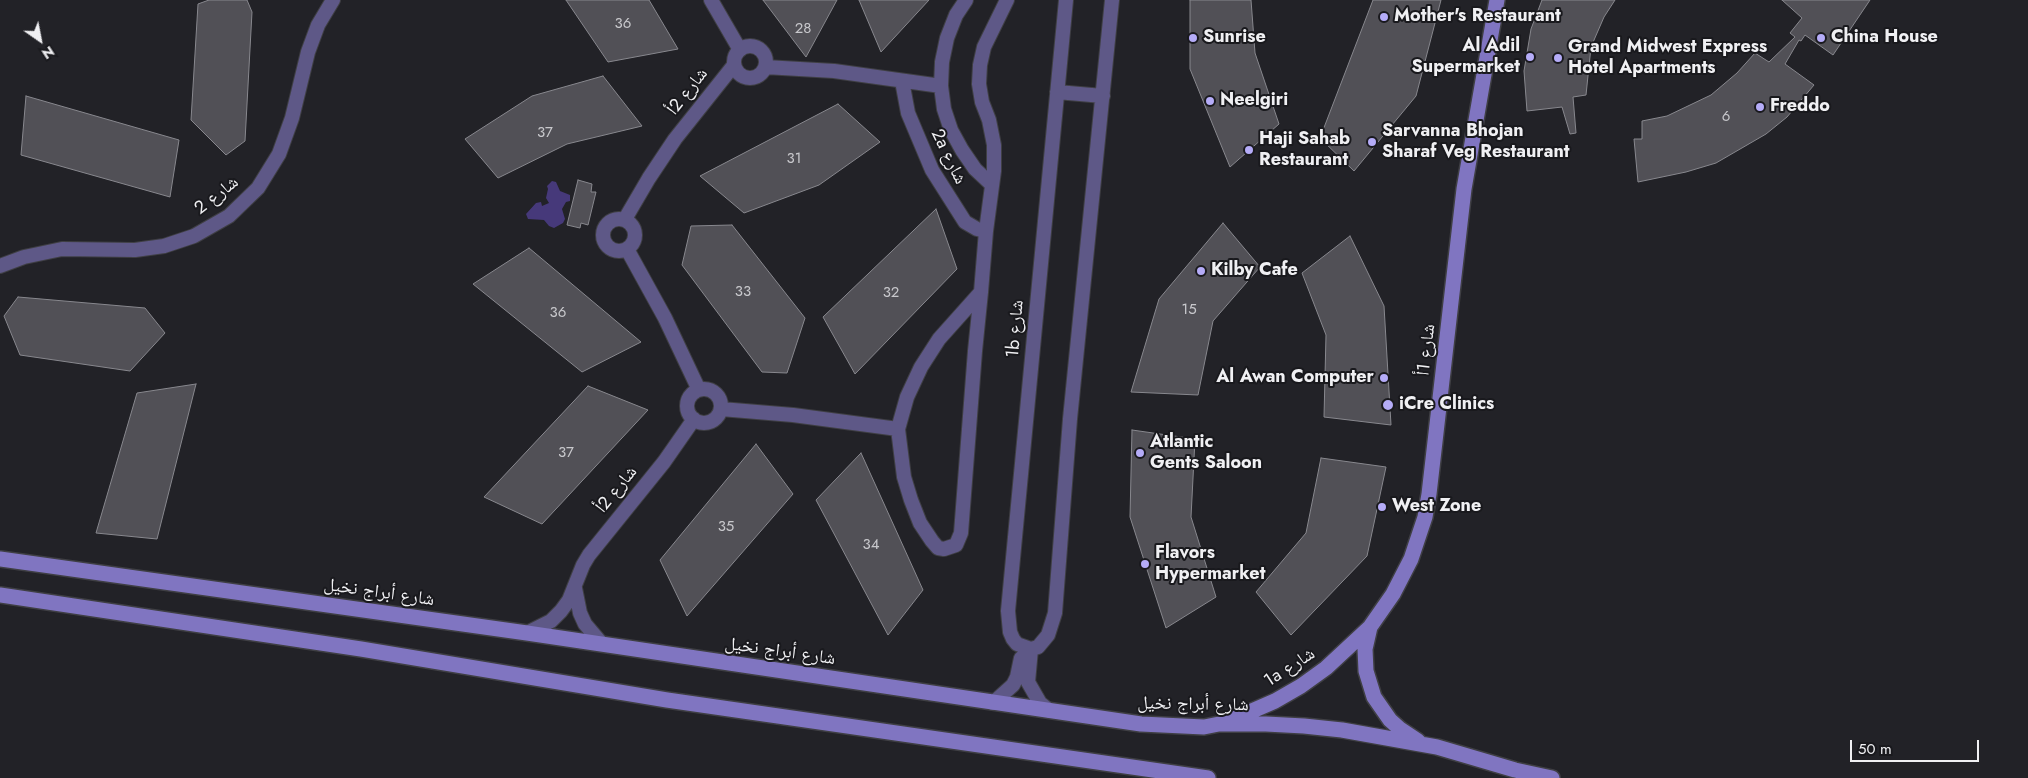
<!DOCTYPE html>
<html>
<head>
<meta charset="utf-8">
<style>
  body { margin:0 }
  #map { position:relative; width:2028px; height:778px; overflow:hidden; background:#222227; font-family:Jost,sans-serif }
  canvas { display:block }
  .north { position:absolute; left:15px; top:15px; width:50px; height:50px; -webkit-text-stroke:4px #19191d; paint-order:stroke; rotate:147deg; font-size:14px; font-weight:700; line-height:20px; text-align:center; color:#f0f0f3 }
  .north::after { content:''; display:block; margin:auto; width:18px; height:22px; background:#f0f0f3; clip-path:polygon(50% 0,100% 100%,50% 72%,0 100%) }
  .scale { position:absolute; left:1850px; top:740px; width:129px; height:22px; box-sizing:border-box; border:2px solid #f0f0f3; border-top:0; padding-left:6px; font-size:15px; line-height:18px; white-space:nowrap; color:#f0f0f3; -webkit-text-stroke:4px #19191d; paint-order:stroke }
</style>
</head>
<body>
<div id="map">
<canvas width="2028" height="778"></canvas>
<div class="north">N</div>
<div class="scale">50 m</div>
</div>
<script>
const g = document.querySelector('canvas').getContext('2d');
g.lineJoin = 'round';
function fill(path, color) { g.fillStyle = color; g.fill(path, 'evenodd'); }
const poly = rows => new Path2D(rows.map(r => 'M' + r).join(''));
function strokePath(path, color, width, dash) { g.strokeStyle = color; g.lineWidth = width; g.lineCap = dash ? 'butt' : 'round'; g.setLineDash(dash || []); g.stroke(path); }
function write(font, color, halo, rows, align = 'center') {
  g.font = font + ' Jost,"Noto Naskh Arabic",sans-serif'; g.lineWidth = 4; g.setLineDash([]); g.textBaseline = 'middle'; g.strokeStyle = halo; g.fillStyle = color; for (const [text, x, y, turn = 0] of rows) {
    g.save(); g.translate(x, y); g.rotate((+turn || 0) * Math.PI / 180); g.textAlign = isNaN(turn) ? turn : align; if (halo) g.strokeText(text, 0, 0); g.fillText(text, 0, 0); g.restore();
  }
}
fill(poly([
  [552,181,556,182,560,191,570,195,570,201,566,202,562,209,565,219,563,223,554,228,549,226,544,220,528,219,526,214,536,203,541,202,542,206,549,203,546,198,548,189,547,186]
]), '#46397a');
const building = poly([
  [209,0,247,0,252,12,245,141,226,155,191,120,198,4,209,0],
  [566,0,649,0,678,49,608,62,566,0],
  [763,0,837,0,806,57,763,0],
  [859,0,929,0,881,52,859,0],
  [1190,0,1251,0,1255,53,1279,124,1230,167,1190,69,1190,0],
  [1373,0,1441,0,1416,96,1354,171,1320,138,1373,0],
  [1542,0,1615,0,1604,17,1591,47,1586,95,1573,97,1576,133,1570,134,1562,107,1527,111,1524,71,1531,29,1542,0],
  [1782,0,1870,0,1833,55,1805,35,1801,41,1799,40,1785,64,1814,85,1787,117,1766,134,1716,163,1686,172,1638,182,1634,139,1642,139,1642,121,1667,116,1711,95,1737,73,1755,53,1769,62,1795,37,1790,33,1802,18,1782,0],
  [603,76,642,126,567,144,498,178,465,139,532,96,603,76],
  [26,96,179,140,170,197,21,155,26,96],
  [838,104,880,142,819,185,744,213,700,176,838,104],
  [578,180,592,184,591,192,596,192,588,225,581,223,580,228,567,225,578,180],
  [936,209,957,269,855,374,823,317,936,209],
  [1223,223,1260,267,1213,321,1198,395,1131,392,1159,299,1223,223],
  [732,225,805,318,787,373,762,372,682,265,691,226,732,225],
  [1350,236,1384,306,1391,425,1324,417,1326,335,1302,273,1350,236],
  [529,248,641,342,582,372,473,284,529,248],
  [18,297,145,308,165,333,130,371,20,355,4,316,18,297],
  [196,384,157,539,96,533,137,393,196,384],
  [588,386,648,410,542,524,484,497,588,386],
  [1132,430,1195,439,1191,517,1216,597,1166,628,1130,517,1132,430],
  [756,444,793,494,687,616,660,560,756,444],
  [861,453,923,590,888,635,816,500,861,453],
  [1321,458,1386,467,1367,556,1291,635,1256,592,1306,533,1321,458]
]);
fill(building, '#515056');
strokePath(building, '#88888e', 1);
const street = poly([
  [711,0,740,50],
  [966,0,956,15,947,38,942,62,941,86,944,109,951,130,962,150,975,169,991,184],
  [1066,0,1008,611,1010,632,1013,639,1017,644,1031,649,1038,647,1048,635,1055,613,1070,419,1112,0],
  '734 62a16 16 0 1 1 32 0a16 16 0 1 1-32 0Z',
  [765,67,834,71,941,86],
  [902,81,908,113,932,170,965,222,977,229,986,231],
  [1057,92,1103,96],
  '603 235a16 16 0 1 1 32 0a16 16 0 1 1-32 0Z',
  [625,219,649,178,675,139,734,65],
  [627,249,665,318,699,390],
  [0,266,24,257,62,249,135,250,164,246,194,236,229,216,258,188,279,154,292,118,308,52,318,25,333,0],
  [981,292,939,339,921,367,907,397,898,429,904,477,911,500,920,523,932,541,938,548,944,549,956,545,961,533,975,351,981,292,986,231,994,171,994,145,989,120,982,102,979,84,980,65,984,47,1007,0],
  '687 406a17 17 0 1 1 34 0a17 17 0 1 1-34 0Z',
  [721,409,793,415,898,429],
  [575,588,580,613,585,624,602,644],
  [527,633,551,621,561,611,569,600,583,565,589,555,664,462,694,419],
  [1031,649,1028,682,1040,703,1050,711],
  [993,703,1013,685,1017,677,1021,658]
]);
const secondary = poly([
  [0,559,527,633,1141,724,1204,727,1219,724,1266,724,1304,726,1342,730,1437,747,1515,770,1552,778],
  [0,595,361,649,667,700,1208,778],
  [1229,721,1275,701,1301,686,1326,668,1369,628],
  [1418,741,1400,729,1390,720,1374,697,1366,671,1365,649,1370,627,1393,594,1411,559,1425,517,1429,494,1464,189,1497,0]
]);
strokePath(street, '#3f3f44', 16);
strokePath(secondary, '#3f3f44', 18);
strokePath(street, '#5e5887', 14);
strokePath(secondary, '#8075c1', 15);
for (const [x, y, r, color] of [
  [1384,17,5,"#b5acf8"],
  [1193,38,5,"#b5acf8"],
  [1821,38,5,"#b5acf8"],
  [1530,57,5,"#b5acf8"],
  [1558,58,5,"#b5acf8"],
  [1210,101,5,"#b5acf8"],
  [1760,107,5,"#b5acf8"],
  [1372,142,5,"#b5acf8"],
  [1249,150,5,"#b5acf8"],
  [1201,271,5,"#b5acf8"],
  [1384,378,5,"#b5acf8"],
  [1388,405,6,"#b5acf8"],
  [1140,453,5,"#b5acf8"],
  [1382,507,5,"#b5acf8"],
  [1145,564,5,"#b5acf8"]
]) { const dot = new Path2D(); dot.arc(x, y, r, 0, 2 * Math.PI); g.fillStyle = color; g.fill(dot); strokePath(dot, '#19191d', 2); }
write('15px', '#c8c8cc', null, [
  ["36",623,24],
  ["28",803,29],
  ["6",1726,117],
  ["37",545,133],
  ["31",794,159],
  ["33",743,292],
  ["32",891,293],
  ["15",1189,310],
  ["36",558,313],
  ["37",566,453],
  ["35",726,527],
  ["34",871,545]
]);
write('bold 18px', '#f0f0f3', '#19191d', [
  ["Mother's Restaurant",1394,17],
  ["Sunrise",1203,38],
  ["China House",1831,38],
  ["Al Adil",1520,47,"right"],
  ["Supermarket",1520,68,"right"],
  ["Grand Midwest Express",1568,48],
  ["Hotel Apartments",1568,69],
  ["Neelgiri",1220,101],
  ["Freddo",1770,107],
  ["Sarvanna Bhojan",1382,132],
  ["Sharaf Veg Restaurant",1382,153],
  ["Haji Sahab",1259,140],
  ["Restaurant",1259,161],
  ["Kilby Cafe",1211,271],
  ["Al Awan Computer",1374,378,"right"],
  ["iCre Clinics",1399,405],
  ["Atlantic",1150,443],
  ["Gents Saloon",1150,464],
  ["West Zone",1392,507],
  ["Flavors",1155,554],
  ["Hypermarket",1155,575]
], 'left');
write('18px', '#f0f0f3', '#19191d', [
  ["شارع 2أ",688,92,-52],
  ["2a شارع",948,157,64],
  ["شارع 2",217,196,-38],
  ["1b شارع",1016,329,-85],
  ["شارع 1أ",1427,350,-83],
  ["شارع 2أ",617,490,-51],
  ["شارع أبراج نخيل",379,593,8],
  ["شارع أبراج نخيل",780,652,8],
  ["1a شارع",1290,668,-33],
  ["شارع أبراج نخيل",1193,705,1]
]);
</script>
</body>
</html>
